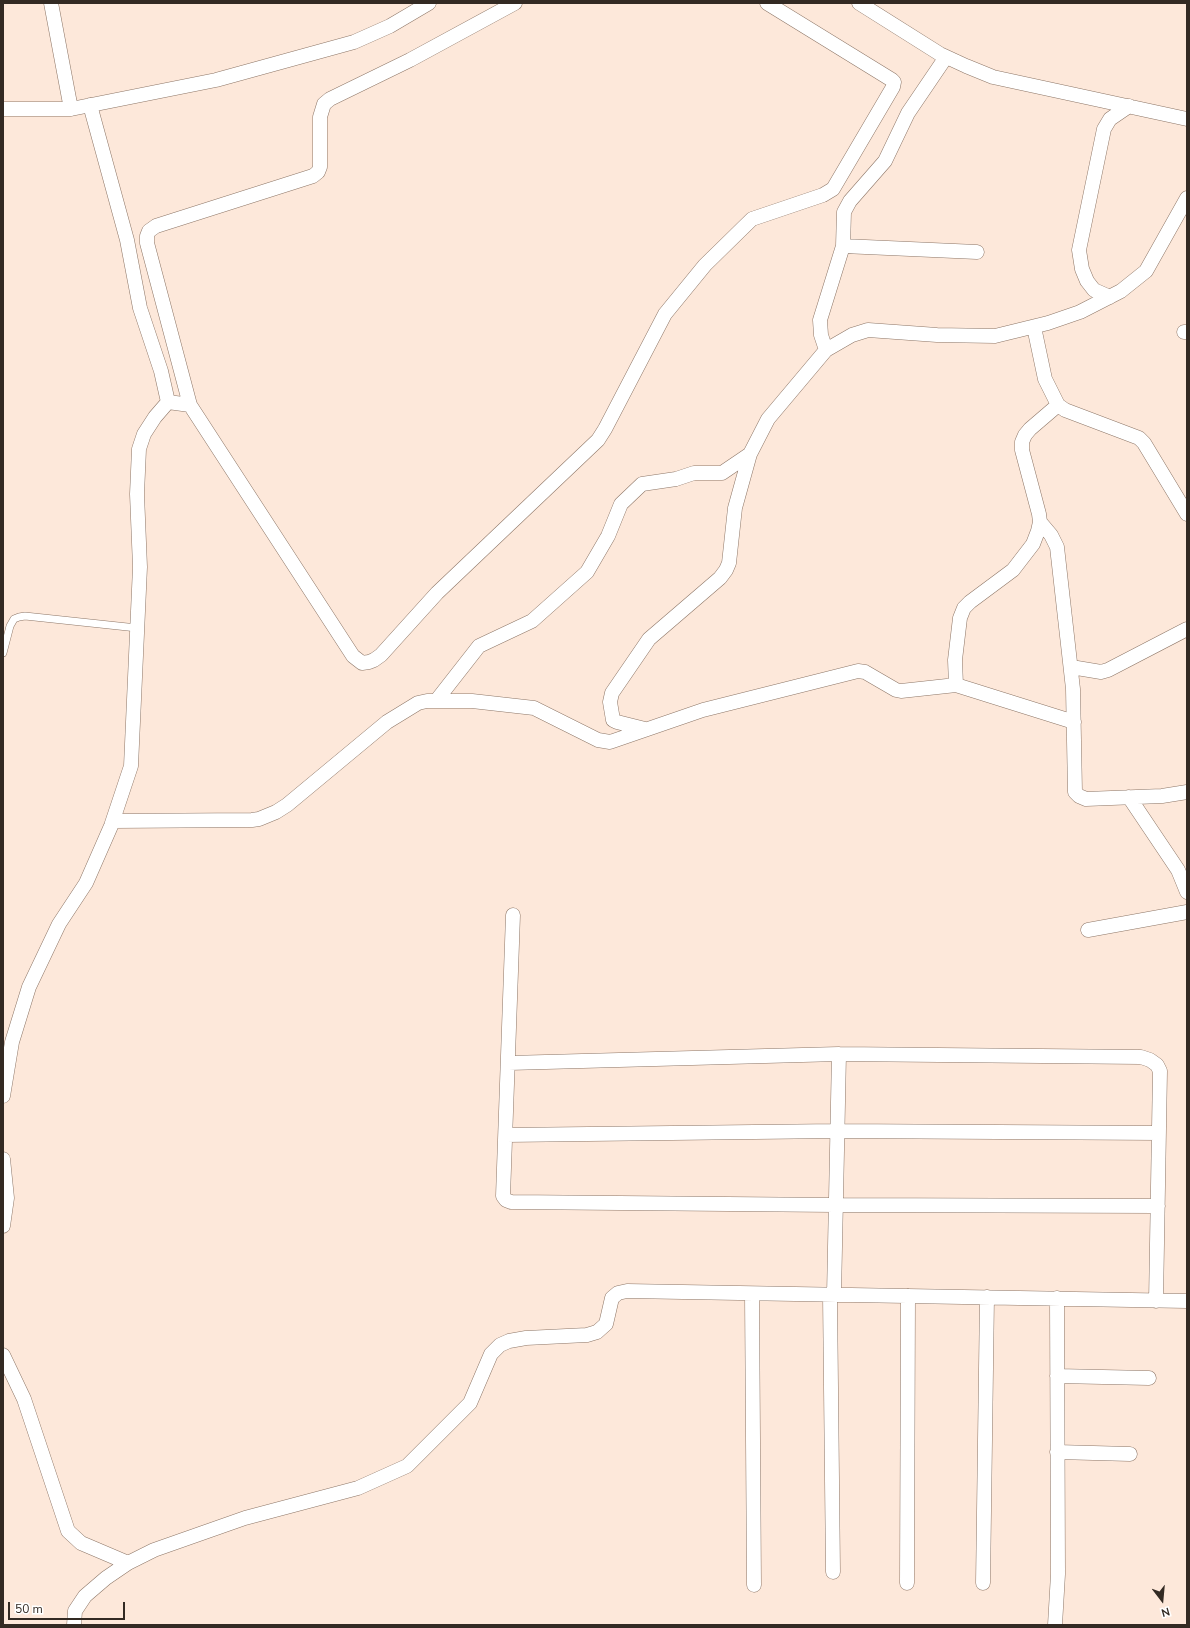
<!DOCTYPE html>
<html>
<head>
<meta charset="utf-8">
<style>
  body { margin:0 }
  #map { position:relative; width:1190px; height:1628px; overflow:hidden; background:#fde8da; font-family:"Nunito Sans",sans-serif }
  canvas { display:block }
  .frame { position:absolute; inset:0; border:4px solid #332a23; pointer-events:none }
  .north { position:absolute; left:1142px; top:1580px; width:40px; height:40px; -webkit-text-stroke:3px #fff; paint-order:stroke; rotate:164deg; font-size:11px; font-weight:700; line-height:16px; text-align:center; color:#332a23 }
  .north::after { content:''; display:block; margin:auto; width:14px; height:18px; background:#332a23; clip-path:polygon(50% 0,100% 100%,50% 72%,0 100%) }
  .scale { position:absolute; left:8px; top:1602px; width:117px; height:18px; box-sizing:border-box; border:2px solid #332a23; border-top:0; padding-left:5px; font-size:12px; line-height:14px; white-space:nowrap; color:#332a23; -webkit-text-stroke:3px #fff; paint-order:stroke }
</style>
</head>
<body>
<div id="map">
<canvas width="1190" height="1628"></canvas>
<div class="frame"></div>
<div class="north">N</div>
<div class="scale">50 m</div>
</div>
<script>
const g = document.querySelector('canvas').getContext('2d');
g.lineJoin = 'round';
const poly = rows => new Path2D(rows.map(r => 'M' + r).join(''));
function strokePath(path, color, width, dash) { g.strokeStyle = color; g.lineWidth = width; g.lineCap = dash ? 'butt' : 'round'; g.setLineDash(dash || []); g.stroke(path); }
const service = poly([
  [3,653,10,626,14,619,19,617,25,616,137,628]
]);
const minor = poly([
  [51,3,71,109],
  [859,3,940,54,966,66,993,77,1187,119],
  [3,109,71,109,216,80,354,42,390,26,429,3],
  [843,246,977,252],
  [1110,297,1094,290,1087,281,1082,269,1079,250,1104,129,1110,119,1129,106],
  [1034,327,1045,379,1058,405,1065,410,1139,438,1144,443,1187,514],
  [1184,332,1187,332],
  [826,350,821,335,820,320,843,246,844,212,850,201,885,161,908,113,946,57],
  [168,402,190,405,353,656,362,663,369,662,374,660,381,655,437,593,598,440,605,429,665,314,705,265,752,219,823,195,833,189,893,87,894,82,892,80,767,3],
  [190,405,147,243,147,236,149,231,156,226,313,176,318,172,320,167,320,117,324,104,330,99,410,60,515,3],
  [1040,522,1051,535,1057,547,1073,689,1075,792,1079,796,1086,799,1162,796,1187,792],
  [1071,667,1101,672,1108,670,1187,629],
  [956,685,955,660,960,618,964,608,970,602,1013,570,1033,544,1038,531,1040,522,1039,514,1022,450,1022,442,1025,435,1030,429,1058,405],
  [436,701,479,646,532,621,587,572,608,536,621,504,642,484,676,479,694,473,722,473,750,454],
  [645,729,617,722,613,720,610,702,612,693,649,639,720,578,726,570,729,563,735,508,750,454,768,419,826,350,852,335,868,330,937,335,995,336,1048,323,1080,312,1121,291,1146,271,1187,198],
  [1129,797,1178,870,1187,892],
  [113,821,252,820,259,819,276,812,287,805,387,722,418,703,427,701,472,701,534,708,598,740,610,742,703,710,858,671,865,672,896,690,901,691,956,685,1074,722],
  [513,915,503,1196,506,1200,511,1202,835,1205,1158,1206],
  [1088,930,1187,912],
  [509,1063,839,1054,1141,1057,1150,1060,1157,1065,1160,1071,1156,1301],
  [3,1096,12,1042,29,987,59,924,86,883,111,826,131,766,140,567,137,494,139,449,144,434,155,417,168,402,161,371,140,308,127,240,90,105],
  [506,1135,837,1131,1159,1133],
  [3,1159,7,1198,3,1226],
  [752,1294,754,1585],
  [830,1295,833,1572],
  [834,1295,839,1054],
  [3,1355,24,1399,68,1531,81,1543,128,1563],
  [1057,1376,1149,1378],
  [1057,1452,1130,1454],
  [907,1583,908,1296],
  [983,1583,987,1297],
  [74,1625,75,1611,85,1596,106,1578,128,1563,154,1550,245,1518,358,1488,407,1466,470,1403,491,1354,500,1345,509,1341,526,1338,587,1335,597,1332,606,1324,612,1298,618,1293,627,1291,1187,1301],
  [1055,1625,1058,1574,1057,1298]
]);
strokePath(service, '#8d7667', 8);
strokePath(minor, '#8d7667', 15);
strokePath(service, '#fff', 7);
strokePath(minor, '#fff', 14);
</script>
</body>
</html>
